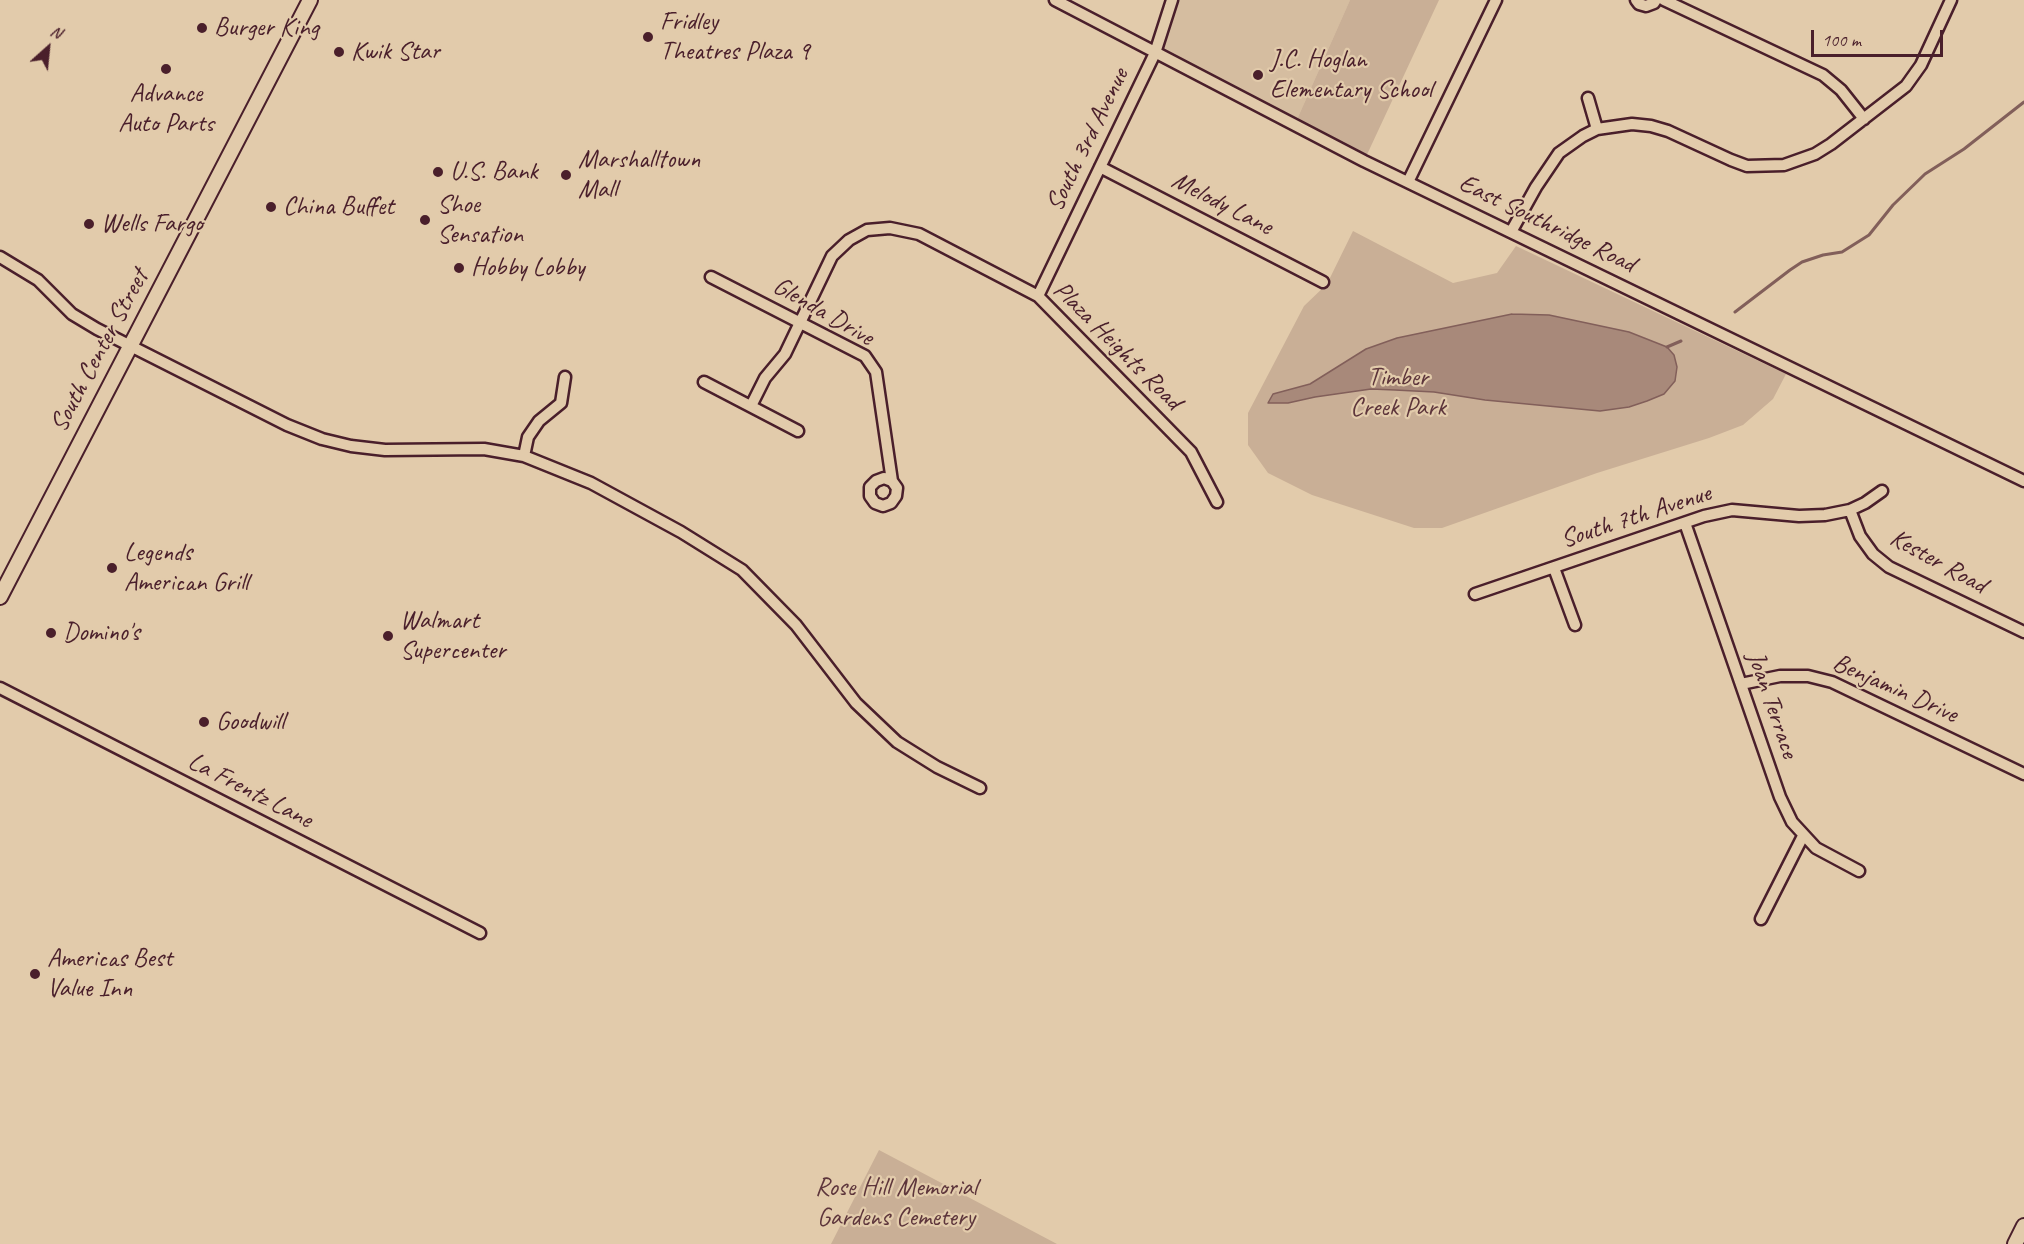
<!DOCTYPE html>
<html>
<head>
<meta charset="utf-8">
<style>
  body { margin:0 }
  #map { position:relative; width:2024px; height:1244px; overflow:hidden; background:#e2cbab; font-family:Caveat,sans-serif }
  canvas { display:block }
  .north { position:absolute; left:18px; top:18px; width:60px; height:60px; -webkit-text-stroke:4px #e2cbab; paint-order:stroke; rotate:27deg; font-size:16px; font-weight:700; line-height:24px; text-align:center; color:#4a1f2b }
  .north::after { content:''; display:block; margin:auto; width:21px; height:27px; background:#4a1f2b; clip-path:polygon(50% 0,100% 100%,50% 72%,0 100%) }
  .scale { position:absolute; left:1811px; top:30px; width:132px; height:27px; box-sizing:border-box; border:3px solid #4a1f2b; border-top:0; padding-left:8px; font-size:18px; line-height:21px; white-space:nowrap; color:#4a1f2b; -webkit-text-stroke:4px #e2cbab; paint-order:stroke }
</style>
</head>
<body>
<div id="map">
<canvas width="2024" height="1244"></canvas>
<div class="north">N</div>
<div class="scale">100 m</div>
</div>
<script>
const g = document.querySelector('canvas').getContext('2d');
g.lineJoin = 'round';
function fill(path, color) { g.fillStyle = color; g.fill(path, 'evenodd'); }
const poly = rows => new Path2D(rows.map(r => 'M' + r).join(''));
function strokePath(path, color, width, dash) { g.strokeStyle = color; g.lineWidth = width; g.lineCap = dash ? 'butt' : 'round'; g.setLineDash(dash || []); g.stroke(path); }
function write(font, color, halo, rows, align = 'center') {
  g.font = font + ' Caveat,sans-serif'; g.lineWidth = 4.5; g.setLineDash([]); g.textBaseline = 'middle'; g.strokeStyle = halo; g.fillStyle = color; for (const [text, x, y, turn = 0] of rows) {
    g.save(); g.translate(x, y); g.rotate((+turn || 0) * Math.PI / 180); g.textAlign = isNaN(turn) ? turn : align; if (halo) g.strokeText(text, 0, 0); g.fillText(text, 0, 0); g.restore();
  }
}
fill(poly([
  [1172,0,1350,0,1295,124,1155,53]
]), '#d5bda0');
fill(poly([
  [1350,0,1439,0,1364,161,1295,124],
  [1353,231,1453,283,1497,273,1516,246,1786,374,1773,399,1743,425,1709,438,1597,473,1442,528,1414,528,1312,495,1268,473,1248,445,1248,413,1304,306,1327,284],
  [879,1150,1057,1244,831,1244]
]), '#c9af96');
const water = poly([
  [1512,314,1549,315,1629,332,1667,347,1674,355,1677,367,1675,381,1664,394,1647,401,1629,407,1600,411,1485,400,1434,392,1395,390,1371,389,1315,397,1288,403,1268,403,1273,394,1310,384,1366,349,1397,338,1512,314]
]);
fill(water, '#a8897a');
strokePath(water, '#825f5a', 1.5);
strokePath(poly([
  [1735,312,1790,270,1802,262,1823,255,1842,252,1869,235,1893,205,1925,174,1964,149,2024,102],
  [1667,347,1681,341]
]), '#825f5a', 3);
const minor = poly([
  [1055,0,1364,161,2024,481],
  [1636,0,1639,4,1646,6,1654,3,1656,0],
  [1664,0,1823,75,1841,90,1864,119],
  [1588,98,1597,129],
  [1100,167,1323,282],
  [1408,182,1496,0],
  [1511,232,1536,187,1559,153,1583,136,1597,129,1632,124,1651,126,1668,131,1731,160,1747,166,1784,165,1815,154,1831,144,1906,86,1921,65,1951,0],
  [0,257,38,280,72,314,97,329,287,425,322,439,351,446,385,450,484,449,524,456,591,483,681,532,742,570,796,625,856,703,897,742,937,767,980,788],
  [711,277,865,356,876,372,892,481,897,488,896,496,891,503,883,506,875,503,870,496,870,487,876,481,884,478,892,481],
  [1038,296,1155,53,1172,0],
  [704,382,798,431],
  [751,406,765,378,785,354,832,256,849,240,867,230,890,228,919,234,1038,296,1191,452,1217,502],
  [524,456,528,437,539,421,561,403,565,377],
  [1850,510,1860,536,1873,554,1889,567,2024,632],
  [1685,523,1780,797,1792,822,1816,848,1859,871],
  [1554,568,1575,625],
  [1475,594,1704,516,1732,510,1799,516,1825,515,1850,510,1865,503,1882,491],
  [1741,684,1780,676,1808,676,1832,682,2024,774],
  [0,688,480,933],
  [1761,919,1803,836]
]);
const major = poly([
  [0,597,310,0],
  [2015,1244,2024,1226]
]);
strokePath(minor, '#4a1f2b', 15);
strokePath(major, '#4a1f2b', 18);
strokePath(minor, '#e2cbab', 10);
strokePath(major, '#e2cbab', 14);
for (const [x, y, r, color] of [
  [202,28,6,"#4a1f2b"],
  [648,37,6,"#4a1f2b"],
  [339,52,6,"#4a1f2b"],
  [166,69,6,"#4a1f2b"],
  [1258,75,6,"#4a1f2b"],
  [438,172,6,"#4a1f2b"],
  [566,175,6,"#4a1f2b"],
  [271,207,6,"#4a1f2b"],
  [425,220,6,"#4a1f2b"],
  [89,224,6,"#4a1f2b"],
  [459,268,6,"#4a1f2b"],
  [112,568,6,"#4a1f2b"],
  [51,633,6,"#4a1f2b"],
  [388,636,6,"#4a1f2b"],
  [204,722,6,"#4a1f2b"],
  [35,974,6,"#4a1f2b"]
]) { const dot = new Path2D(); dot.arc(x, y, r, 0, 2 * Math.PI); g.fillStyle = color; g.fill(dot); strokePath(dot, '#e2cbab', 2); }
write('26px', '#4a1f2b', '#e2cbab', [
  ["Fridley",660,22],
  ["Theatres Plaza 9",660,52],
  ["Burger King",214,28],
  ["Kwik Star",351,52],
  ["J.C. Hoglan",1270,60],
  ["Elementary School",1270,90],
  ["Advance",166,94,"center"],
  ["Auto Parts",166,124,"center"],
  ["Marshalltown",578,160],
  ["Mall",578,190],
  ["U.S. Bank",450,172],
  ["Shoe",437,205],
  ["Sensation",437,235],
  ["China Buffet",283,207],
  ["Wells Fargo",101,224],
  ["Hobby Lobby",471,268],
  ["Legends",124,553],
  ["American Grill",124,583],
  ["Walmart",400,621],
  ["Supercenter",400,651],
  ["Domino's",63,633],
  ["Goodwill",216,722],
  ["Americas Best",47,959],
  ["Value Inn",47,989]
], 'left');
write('26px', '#4a1f2b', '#e2cbab', [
  ["South 3rd Avenue",1088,140,-64],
  ["Melody Lane",1222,204,27],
  ["East Southridge Road",1547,224,26],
  ["Glenda Drive",823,312,30],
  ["Plaza Heights Road",1117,346,45],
  ["South Center Street",100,351,-62],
  ["South 7th Avenue",1636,517,-18],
  ["Kester Road",1938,562,29],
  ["Benjamin Drive",1895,689,24],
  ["Joan Terrace",1772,705,71],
  ["La Frentz Lane",250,791,27]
]);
write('26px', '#5d353b', '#e2cbab', [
  ["Timber",1398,378],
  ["Creek Park",1398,408],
  ["Rose Hill Memorial",896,1188],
  ["Gardens Cemetery",896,1218]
]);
</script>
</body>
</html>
